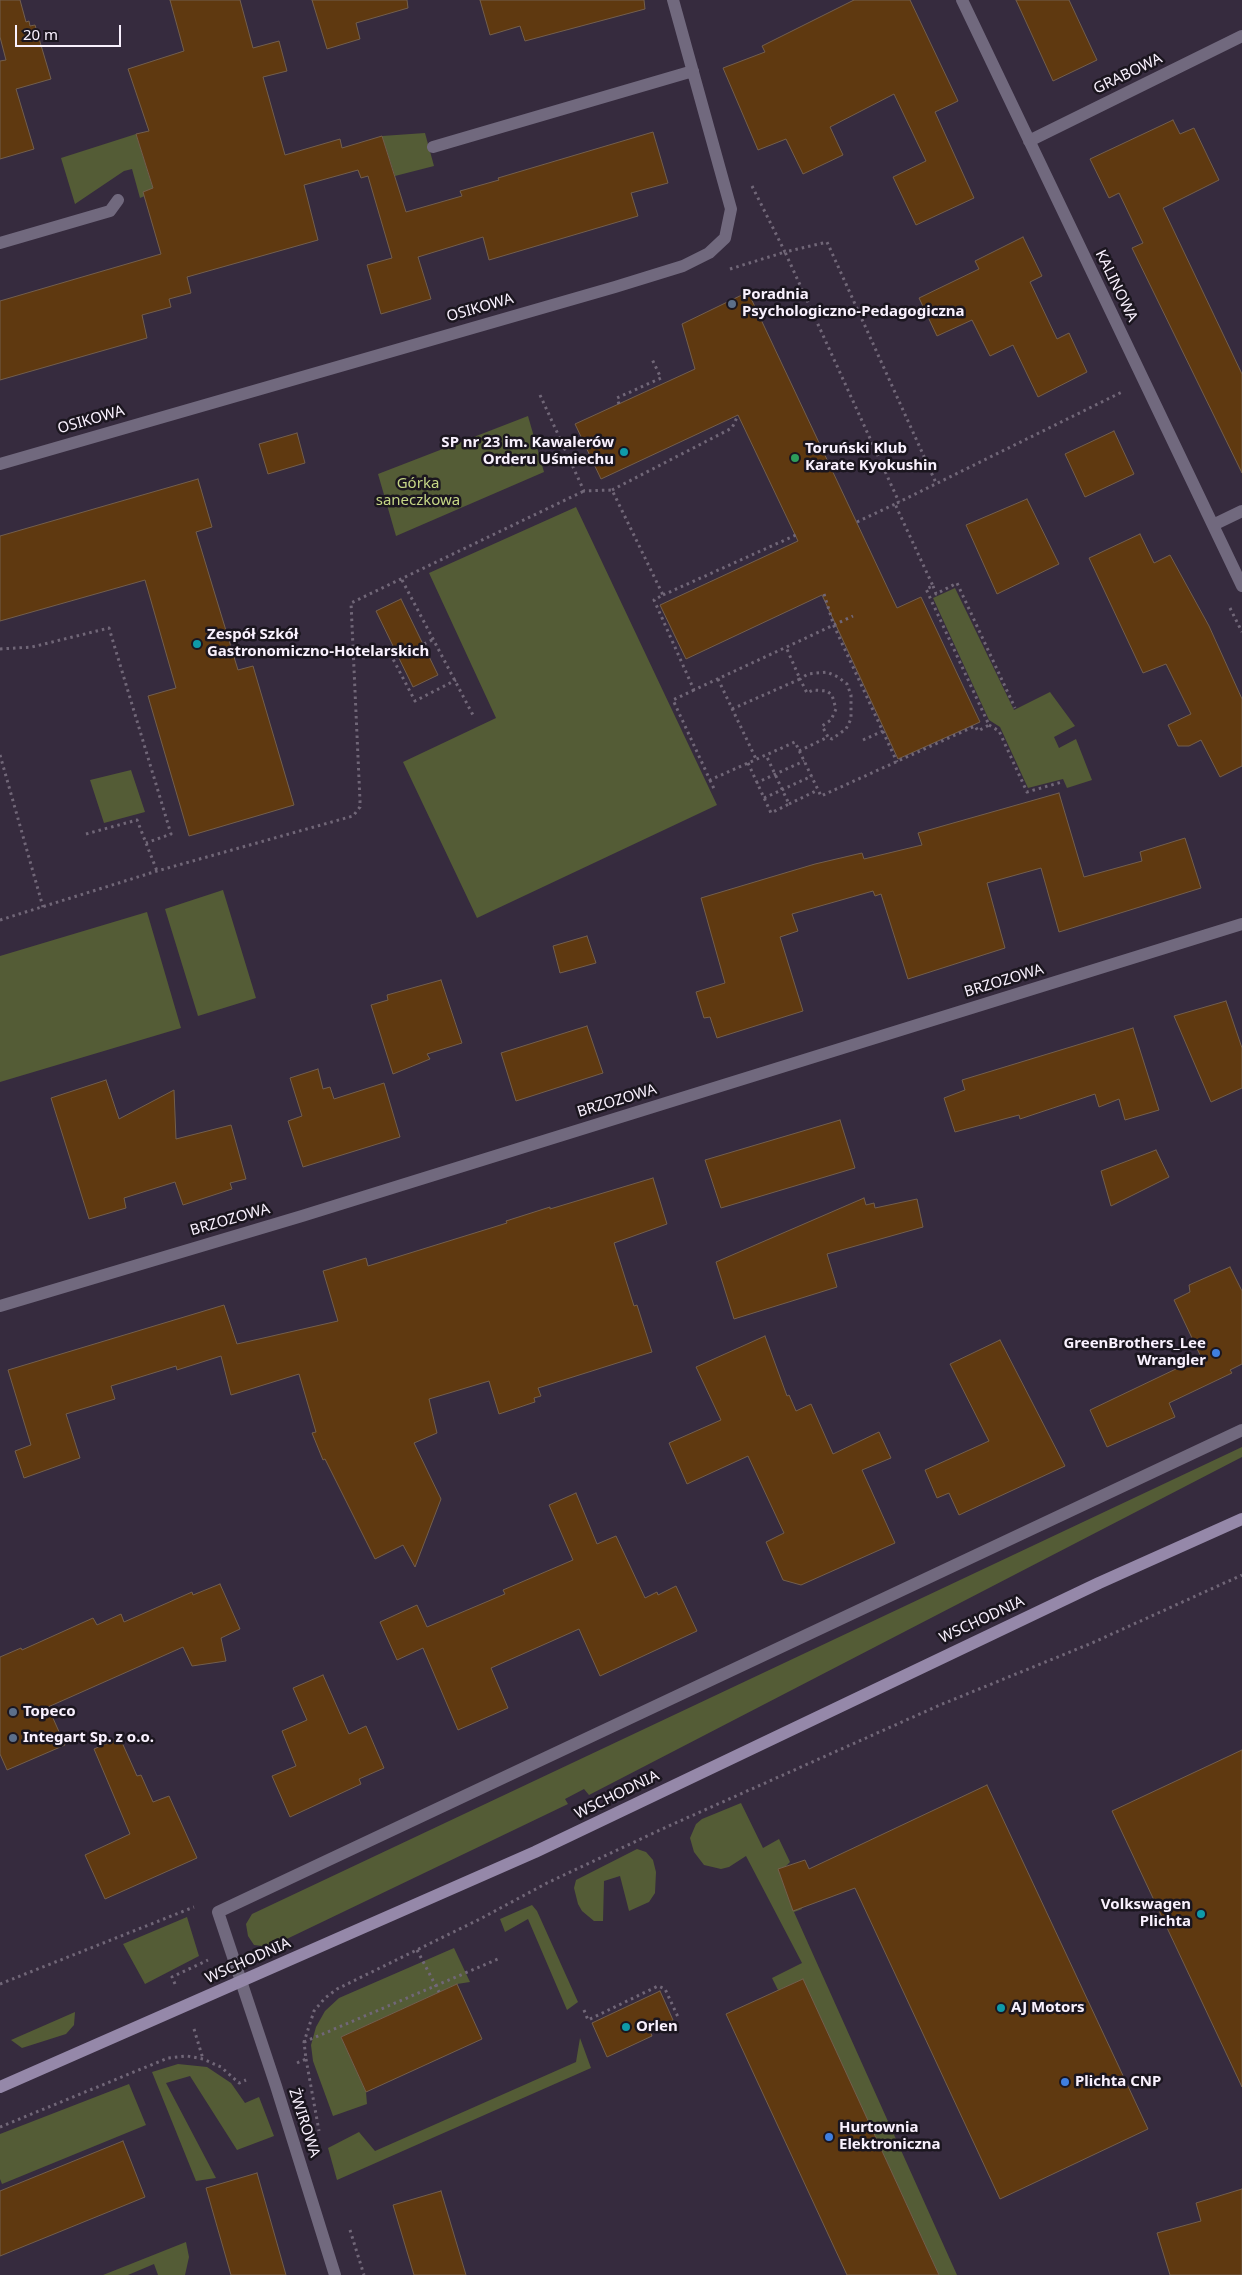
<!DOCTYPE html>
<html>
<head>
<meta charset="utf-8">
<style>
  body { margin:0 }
  #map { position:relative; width:1242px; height:2275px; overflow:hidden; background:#362b3e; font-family:"Noto Sans",sans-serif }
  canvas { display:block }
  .scale { position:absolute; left:15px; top:25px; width:106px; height:22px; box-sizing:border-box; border:2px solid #f9f1fe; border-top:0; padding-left:6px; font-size:15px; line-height:18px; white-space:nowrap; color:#f9f1fe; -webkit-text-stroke:4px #1b161f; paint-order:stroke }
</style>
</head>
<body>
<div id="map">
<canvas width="1242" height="2275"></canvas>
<div class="scale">20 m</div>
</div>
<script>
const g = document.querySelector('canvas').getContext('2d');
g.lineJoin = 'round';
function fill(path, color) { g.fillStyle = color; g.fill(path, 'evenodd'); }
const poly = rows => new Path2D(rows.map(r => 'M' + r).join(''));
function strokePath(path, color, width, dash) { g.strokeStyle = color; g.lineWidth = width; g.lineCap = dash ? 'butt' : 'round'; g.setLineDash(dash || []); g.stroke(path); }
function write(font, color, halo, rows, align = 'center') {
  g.font = font + ' "Noto Sans",sans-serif'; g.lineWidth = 5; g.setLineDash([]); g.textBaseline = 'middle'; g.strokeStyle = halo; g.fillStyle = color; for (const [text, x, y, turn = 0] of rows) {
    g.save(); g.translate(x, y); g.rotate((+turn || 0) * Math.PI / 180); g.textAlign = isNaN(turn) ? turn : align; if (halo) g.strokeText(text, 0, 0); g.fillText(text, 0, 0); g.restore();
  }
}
fill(poly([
  [425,133,434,166,395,176,382,136],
  [136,134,154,192,140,198,132,169,124,171,75,204,61,158],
  [528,416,544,472,396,536,378,474],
  [576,507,717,805,477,918,403,762,496,718,429,573],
  [955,588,1014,710,1050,692,1075,726,1054,737,1059,748,1076,739,1092,780,1067,788,1063,779,1028,788,1000,727,989,720,933,598],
  [131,770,145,812,104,823,90,780],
  [223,890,256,998,198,1016,165,909],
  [147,912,181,1028,0,1082,0,956],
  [1242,1447,1242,1457,589,1795,584,1789,565,1799,568,1804,270,1947,254,1945,248,1936,246,1924,252,1914],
  [741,1803,763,1848,779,1839,790,1862,783,1869,802,1909,794,1912,957,2275,939,2275,803,1980,778,1990,772,1978,802,1963,746,1856,729,1867,721,1869,704,1865,694,1852,690,1838,696,1824,702,1819],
  [637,1849,646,1852,653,1860,656,1872,655,1893,649,1902,629,1911,620,1876,604,1881,603,1921,594,1921,582,1911,578,1904,574,1888,576,1880],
  [532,1905,537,1911,578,2002,567,2010,528,1919,505,1932,500,1919],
  [187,1917,199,1956,145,1984,123,1944],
  [454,1948,470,1982,457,1984,341,2037,366,2092,367,2104,333,2116,313,2061,311,2045,316,2027,325,2011,339,1998],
  [75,2012,74,2025,66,2034,22,2048,11,2040],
  [580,2038,591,2068,337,2180,328,2148,359,2132,375,2151,576,2062],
  [178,2064,207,2067,231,2083,245,2103,259,2097,274,2136,237,2150,190,2076,166,2083,216,2178,196,2181,152,2072],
  [129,2084,146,2125,2,2184,0,2179,0,2134],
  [186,2242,189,2257,185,2275,158,2275,154,2264,128,2275,103,2275]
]), '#545c36');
const building = poly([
  [0,0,20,0,26,22,29,21,30,26,35,25,51,79,16,89,34,149,0,159,0,61,6,60,0,37,0,0],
  [170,0,240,0,253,48,279,41,287,71,263,77,285,155,340,139,342,148,382,136,406,212,462,196,460,191,499,180,498,178,653,132,668,183,631,193,638,216,489,260,483,237,418,257,431,299,381,314,367,265,392,258,368,176,361,178,358,170,304,185,318,240,187,277,191,293,169,299,171,307,142,315,147,338,0,380,0,301,161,254,143,192,153,188,136,134,149,131,128,69,184,51,170,0],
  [312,0,407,0,408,8,356,23,360,39,327,49,312,0],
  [480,0,644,0,645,9,525,41,520,26,490,35,480,0],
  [854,0,910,0,958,101,935,112,974,198,916,225,893,177,926,161,894,94,830,127,843,155,803,174,786,139,758,150,723,68,765,52,762,46,854,0],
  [1016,0,1069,0,1097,60,1053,81,1016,0],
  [1173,120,1180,134,1194,128,1219,180,1163,208,1242,374,1242,473,1132,248,1143,243,1119,193,1109,198,1090,159,1173,120],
  [1023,237,1042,276,1030,282,1057,339,1069,333,1087,372,1038,397,1013,345,990,356,972,320,937,336,919,298,979,269,975,261,1023,237],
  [748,292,897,608,921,597,980,722,898,759,822,595,686,659,660,605,798,541,738,415,601,479,575,424,695,369,682,324,748,292],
  [1114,431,1134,474,1085,497,1065,454,1114,431],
  [297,433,305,463,268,474,259,444,297,433],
  [198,479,212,527,196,532,238,670,253,666,294,805,189,836,148,696,176,688,145,580,0,621,0,536,198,479],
  [1027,499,1059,564,997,594,966,525,1027,499],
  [1140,534,1154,563,1170,555,1209,626,1242,699,1242,766,1220,777,1201,740,1189,746,1178,746,1168,725,1191,714,1166,664,1143,673,1089,558,1140,534],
  [401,599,438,675,413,687,376,611,401,599],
  [1059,793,1084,877,1142,861,1140,852,1185,838,1201,888,1059,932,1041,868,987,883,1005,948,908,979,881,894,875,896,873,891,792,914,798,931,780,937,803,1011,717,1038,710,1017,704,1018,696,992,725,983,701,898,815,864,862,853,864,859,922,845,918,833,1059,793],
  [587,936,596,963,560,973,553,946,587,936],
  [441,980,462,1043,427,1054,430,1059,393,1074,371,1005,388,1000,387,995,441,980],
  [1226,1001,1242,1048,1242,1088,1211,1102,1174,1016,1226,1001],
  [587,1026,603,1073,516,1101,501,1053,587,1026],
  [1133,1028,1159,1110,1125,1120,1119,1099,1099,1107,1095,1094,1020,1119,1019,1115,955,1132,944,1098,965,1090,962,1080,1133,1028],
  [318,1069,323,1089,330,1087,334,1099,384,1083,400,1137,303,1167,288,1121,302,1116,290,1078,318,1069],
  [106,1080,119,1119,174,1090,176,1139,231,1125,246,1179,230,1183,232,1189,183,1205,175,1182,124,1198,126,1208,89,1219,51,1098,106,1080],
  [840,1120,855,1168,721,1208,705,1160,840,1120],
  [1156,1150,1169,1177,1111,1206,1101,1171,1156,1150],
  [653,1178,667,1224,614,1243,634,1306,637,1305,652,1352,538,1388,541,1396,534,1398,535,1402,499,1414,489,1381,429,1399,437,1433,414,1443,441,1499,415,1567,403,1545,375,1559,325,1459,323,1460,312,1433,316,1432,299,1374,231,1395,221,1356,177,1370,176,1366,111,1386,115,1399,66,1414,80,1458,24,1478,15,1451,31,1445,8,1370,224,1305,237,1344,338,1321,323,1271,366,1258,368,1266,507,1223,506,1221,550,1207,550,1209,653,1178],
  [864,1198,866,1205,874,1203,875,1208,917,1199,923,1227,827,1254,837,1287,734,1319,716,1262,864,1198],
  [1230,1267,1242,1291,1242,1364,1230,1370,1232,1373,1169,1403,1175,1417,1107,1447,1090,1410,1201,1357,1174,1300,1190,1292,1189,1285,1230,1267],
  [765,1336,787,1396,789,1395,796,1411,811,1404,833,1454,879,1432,891,1458,862,1470,895,1543,801,1585,783,1580,766,1542,784,1533,748,1456,687,1484,669,1443,721,1420,696,1367,765,1336],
  [1000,1340,1065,1466,959,1515,949,1493,937,1498,925,1470,989,1441,950,1364,1000,1340],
  [576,1493,597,1544,616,1536,645,1598,657,1592,658,1595,676,1586,697,1631,600,1676,579,1629,491,1668,508,1708,458,1730,423,1648,397,1660,380,1622,417,1605,427,1627,505,1594,503,1590,573,1560,549,1505,576,1493],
  [220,1584,240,1629,221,1638,226,1661,192,1666,183,1647,48,1707,65,1745,7,1770,0,1754,0,1657,21,1648,22,1650,93,1618,97,1625,121,1614,124,1622,192,1592,193,1595,220,1584],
  [323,1675,349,1734,366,1726,384,1768,359,1779,361,1784,290,1817,272,1776,296,1766,282,1731,307,1720,293,1688,323,1675],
  [120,1738,137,1776,141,1775,153,1802,169,1796,197,1858,105,1899,85,1855,130,1834,94,1749,120,1738],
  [1242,1750,1242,2087,1112,1811,1242,1750],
  [987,1785,1148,2129,1000,2199,855,1888,793,1911,778,1869,805,1860,809,1869,987,1785],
  [803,1979,939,2275,847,2275,726,2014,803,1979],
  [457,1984,482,2039,366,2092,341,2037,457,1984],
  [660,1991,673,2020,650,2031,652,2036,607,2057,592,2023,660,1991],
  [123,2141,145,2197,0,2256,0,2191,123,2141],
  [257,2173,286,2275,231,2275,206,2188,257,2173],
  [1242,2189,1242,2275,1170,2275,1157,2233,1201,2221,1196,2203,1242,2189],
  [441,2191,466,2275,414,2275,393,2205,441,2191]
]);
fill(building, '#5f3910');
strokePath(building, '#735f4d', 1);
strokePath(poly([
  [752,186,785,252,827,242,936,483],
  [730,269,785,252,899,502],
  [540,395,584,491,612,490,663,595,654,600,694,690,853,616],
  [619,404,617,398,661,378,652,359],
  [612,490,732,428,738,415],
  [857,522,895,504],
  [402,580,474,717],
  [933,586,936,594,957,583,1015,708],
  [824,594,834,626,897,762],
  [663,595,796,535],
  [1230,608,1242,632],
  [424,644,434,639],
  [0,649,32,647,109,628,171,834,146,843],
  [398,656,393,659,415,701,456,680],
  [718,679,756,759],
  [694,690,673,700,710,780,795,742,821,796,975,726,978,731,989,725,926,589,933,586,895,504,1122,392],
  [732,709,800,679,786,647],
  [989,725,999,731,1027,792,1062,782],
  [863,740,883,731],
  [799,751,828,737,822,726,831,720,836,709,832,695,827,691,813,690,807,693,800,679,808,674,827,672,838,677,847,684,851,695,851,719,846,729,832,739,828,737],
  [0,755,43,907],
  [748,763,771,813,789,804,766,755],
  [710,780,715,791],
  [756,783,804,761],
  [764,798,812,776],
  [789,804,818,790],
  [86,834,137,820,157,871],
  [0,920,157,871,353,816,360,807,360,801,351,603,584,491],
  [417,1950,439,1992],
  [0,1984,194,1907],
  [175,1984,172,1977,208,1960],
  [584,2010,588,2020,658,1986,665,1989,678,2017],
  [194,2029,203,2059],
  [304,2042,498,1959],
  [306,2059,319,2131],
  [297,2063,306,2059,304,2042,314,2011,325,1998,337,1989,480,1919,547,1883,662,1829,940,1705,1092,1643,1242,1575],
  [0,2127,168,2058,187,2056,203,2059,221,2067,239,2083,246,2080],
  [350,2230,364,2275]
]), '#716778', 3, [2.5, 4]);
strokePath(poly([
  [962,0,1242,586],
  [1029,141,1242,36],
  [433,147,693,71],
  [0,243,110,211,118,200],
  [0,464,615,287,683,266,709,253,725,238,731,209,673,0],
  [1213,525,1242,511],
  [0,1306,302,1216,1242,924],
  [335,2275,276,2086,218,1912,1242,1430]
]), '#71697e', 12);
strokePath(poly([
  [0,2087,535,1852,1099,1583,1242,1519]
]), '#9588a9', 12);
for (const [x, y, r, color] of [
  [732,304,5,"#5c6f8a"],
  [624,452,5,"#0f9aa8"],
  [795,458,5,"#2e9e5b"],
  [197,644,5,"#0f9aa8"],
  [1216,1353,5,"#3f7fe0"],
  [13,1712,5,"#5c6f8a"],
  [13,1738,5,"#5c6f8a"],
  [1201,1914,5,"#0f9aa8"],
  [1001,2008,5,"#0f9aa8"],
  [626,2027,5,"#0f9aa8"],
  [1065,2082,5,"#3f7fe0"],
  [829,2137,5,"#3f7fe0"]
]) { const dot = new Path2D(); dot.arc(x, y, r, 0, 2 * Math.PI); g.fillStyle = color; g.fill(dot); strokePath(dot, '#1b161f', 2); }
write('15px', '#f9f1fe', '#1b161f', [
  ["GRABOWA",1128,74,-26],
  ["KALINOWA",1116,286,64],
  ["OSIKOWA",480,308,-16],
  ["OSIKOWA",91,420,-16],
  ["BRZOZOWA",1004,981,-17],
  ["BRZOZOWA",617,1101,-17],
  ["BRZOZOWA",230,1220,-16],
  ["WSCHODNIA",982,1620,-25],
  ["WSCHODNIA",617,1795,-26],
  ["WSCHODNIA",248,1961,-24],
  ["ŻWIROWA",304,2123,72]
]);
write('bold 15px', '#f9f1fe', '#1b161f', [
  ["Poradnia",742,295],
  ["Psychologiczno-Pedagogiczna",742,312],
  ["SP nr 23 im. Kawalerów",614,443,"right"],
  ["Orderu Uśmiechu",614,460,"right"],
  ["Toruński Klub",805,449],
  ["Karate Kyokushin",805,466],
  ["Zespół Szkół",207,635],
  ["Gastronomiczno-Hotelarskich",207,652],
  ["GreenBrothers_Lee",1206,1344,"right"],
  ["Wrangler",1206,1361,"right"],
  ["Topeco",23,1712],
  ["Integart Sp. z o.o.",23,1738],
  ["Volkswagen",1191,1905,"right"],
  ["Plichta",1191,1922,"right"],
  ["AJ Motors",1011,2008],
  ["Orlen",636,2027],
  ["Plichta CNP",1075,2082],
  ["Hurtownia",839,2128],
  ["Elektroniczna",839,2145]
], 'left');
write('15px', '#c6d786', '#1b161f', [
  ["Górka",418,484],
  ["saneczkowa",418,501]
]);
</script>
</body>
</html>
